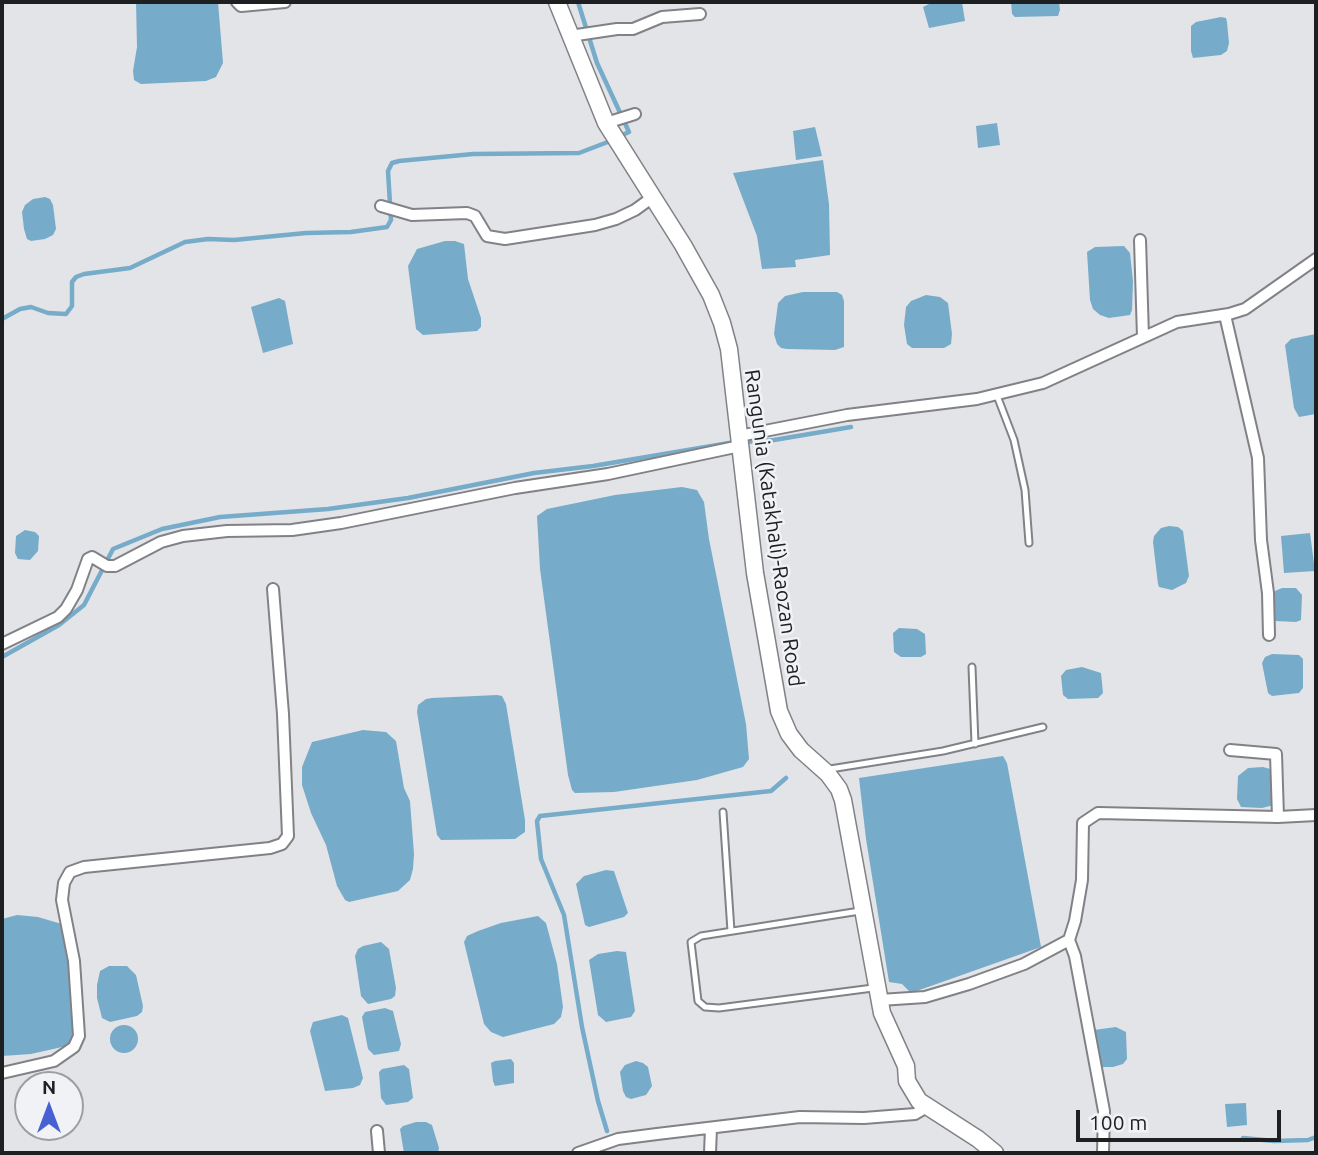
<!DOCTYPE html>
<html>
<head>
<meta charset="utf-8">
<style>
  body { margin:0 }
  #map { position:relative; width:1318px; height:1155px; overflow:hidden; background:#e3e4e8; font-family:Ubuntu,sans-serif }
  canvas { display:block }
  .frame { position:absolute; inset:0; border:4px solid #1e1f20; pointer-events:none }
  .north { position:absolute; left:14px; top:1071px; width:70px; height:70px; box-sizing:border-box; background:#f0f2f5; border:2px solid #9c9ea0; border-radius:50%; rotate:0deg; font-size:19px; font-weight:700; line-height:28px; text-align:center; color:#1e1f20 }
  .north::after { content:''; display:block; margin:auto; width:24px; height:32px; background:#4761d4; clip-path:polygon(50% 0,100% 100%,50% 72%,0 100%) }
  .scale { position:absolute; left:1076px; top:1110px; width:205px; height:32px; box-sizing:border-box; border:4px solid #1e1f20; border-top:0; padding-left:9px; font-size:21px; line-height:24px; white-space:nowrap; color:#1e1f20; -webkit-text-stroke:5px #f0f2f5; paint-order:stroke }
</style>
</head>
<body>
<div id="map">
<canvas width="1318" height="1155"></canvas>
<div class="frame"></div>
<div class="north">N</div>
<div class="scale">100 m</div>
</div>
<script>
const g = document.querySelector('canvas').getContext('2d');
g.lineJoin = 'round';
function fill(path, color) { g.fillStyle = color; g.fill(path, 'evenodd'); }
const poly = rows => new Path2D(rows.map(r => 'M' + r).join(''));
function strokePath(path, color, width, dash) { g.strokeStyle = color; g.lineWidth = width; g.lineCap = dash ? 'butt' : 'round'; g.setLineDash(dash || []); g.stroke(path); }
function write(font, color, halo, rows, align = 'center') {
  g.font = font + ' Ubuntu,sans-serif'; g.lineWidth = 5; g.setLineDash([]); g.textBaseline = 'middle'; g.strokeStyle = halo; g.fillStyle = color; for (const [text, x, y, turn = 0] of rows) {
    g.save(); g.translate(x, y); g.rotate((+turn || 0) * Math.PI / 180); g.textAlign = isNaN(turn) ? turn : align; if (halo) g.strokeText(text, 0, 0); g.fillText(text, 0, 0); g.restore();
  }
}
fill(poly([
  [136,2,218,2,223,63,216,77,206,81,141,84,134,80,133,71,137,47],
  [933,2,962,2,965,21,929,28,923,7],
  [1011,2,1059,2,1060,10,1058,16,1015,17,1012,14],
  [1221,17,1226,18,1227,22,1229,43,1227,51,1221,55,1193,58,1191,51,1191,26,1196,22],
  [997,123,1000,145,978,148,976,126],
  [815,127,822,156,796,160,793,131],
  [823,160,829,204,830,255,795,260,796,267,762,269,757,236,733,173],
  [45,197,50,199,53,205,56,229,53,235,45,239,31,241,27,239,24,229,22,212,25,205,33,199],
  [445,241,455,241,464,244,468,279,481,318,481,327,477,331,423,335,416,329,408,266,417,249],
  [1124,246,1130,253,1133,281,1132,310,1130,315,1109,318,1100,315,1093,309,1090,300,1087,252,1095,247],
  [803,292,837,292,842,295,844,301,844,347,835,350,787,349,781,348,777,344,774,334,778,303,785,296],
  [926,295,940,297,948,303,952,334,951,344,944,348,912,348,907,344,904,325,906,307,911,301],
  [279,298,285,301,293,344,263,353,251,307],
  [1316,334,1316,414,1299,417,1294,408,1285,345,1291,339],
  [682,487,697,490,704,502,709,539,746,724,749,759,743,767,697,780,614,792,575,793,572,790,568,775,540,569,537,516,547,509,615,495],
  [1169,526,1178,527,1183,531,1189,576,1186,583,1172,590,1159,587,1158,584,1153,542,1154,536,1161,528],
  [25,530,35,532,39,536,38,551,30,560,18,559,15,553,16,536],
  [1310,533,1315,571,1284,573,1281,536],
  [1282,588,1296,588,1302,595,1301,620,1296,622,1275,621,1272,609,1274,594,1275,591],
  [899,628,917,629,925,634,926,654,921,657,901,657,894,652,893,633],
  [1272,654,1299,655,1303,659,1303,688,1299,693,1272,696,1268,693,1262,663,1265,657],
  [1082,667,1101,673,1103,693,1098,698,1068,699,1063,695,1061,676,1066,670],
  [497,695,502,696,506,704,525,820,525,832,515,839,441,840,437,835,417,712,418,705,426,699,432,698],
  [363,730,386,732,396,741,404,788,410,801,414,854,413,869,410,880,398,891,349,902,345,900,337,886,326,845,311,813,302,785,302,767,312,742],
  [1003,756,1007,763,1041,947,911,993,902,984,889,982,866,839,859,778],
  [1263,767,1270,769,1273,774,1274,805,1262,808,1241,807,1237,799,1238,776,1248,768],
  [606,870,614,871,628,913,624,917,589,927,585,925,576,884,584,876],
  [17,915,38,917,65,925,78,1027,71,1045,31,1054,2,1056,2,919],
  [538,916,546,923,557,964,563,1007,561,1017,554,1024,503,1037,491,1032,484,1024,464,942,467,936,478,931,501,923],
  [381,942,389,949,396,988,395,996,391,999,368,1004,361,996,355,956,358,949,363,946],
  [617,951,626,952,635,1011,631,1017,606,1022,598,1015,589,960,598,954],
  [109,966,127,966,136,975,143,1006,142,1012,137,1016,110,1022,102,1018,97,998,97,985,100,971],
  [385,1008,393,1011,401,1044,399,1051,374,1055,368,1049,362,1017,365,1012],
  [342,1015,348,1018,363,1078,360,1085,353,1088,325,1091,310,1031,313,1022],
  '110 1039a14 14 0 1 1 28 0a14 14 0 1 1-28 0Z',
  [1116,1027,1126,1032,1127,1059,1123,1064,1113,1067,1098,1067,1094,1030],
  [511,1059,514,1063,514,1083,495,1086,493,1081,491,1063,495,1061],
  [636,1061,643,1063,648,1067,652,1086,646,1095,631,1099,626,1097,623,1091,620,1072,625,1065],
  [404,1065,409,1069,413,1098,408,1102,386,1105,381,1098,379,1072,382,1069],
  [1246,1103,1247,1125,1227,1127,1225,1104],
  [416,1122,426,1122,432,1125,439,1148,438,1153,404,1153,400,1129,403,1126]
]), '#76acc9');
strokePath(poly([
  [578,2,597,63,629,132,620,136],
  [2,319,20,309,31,307,48,313,66,314,72,306,72,282,76,277,84,274,130,268,185,242,208,239,234,240,306,233,351,232,387,227,391,220,388,171,392,163,399,161,473,154,579,153,613,140],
  [744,442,774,440,851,427],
  [2,657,59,625,84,605,113,549,162,529,220,517,328,509,408,498,534,473,593,466,735,442],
  [607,1131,598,1101,582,1027,564,915,541,859,537,821,540,816,771,791,786,778],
  [1243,1138,1274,1141,1308,1140,1316,1137]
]), '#76acc9', 4.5);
const service = poly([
  [996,393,1014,440,1025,490,1029,543],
  [972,667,975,744],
  [830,769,943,751,1043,727],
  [723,812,731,931],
  [860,911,701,936,691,942,698,1001,705,1007,719,1008,873,988]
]);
const minor = poly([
  [237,2,241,6,285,2],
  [570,36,617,29,633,29,662,17,700,14],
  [606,123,635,114],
  [381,206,412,215,467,213,475,216,487,236,505,239,595,225,616,219,635,210,653,197],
  [1140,240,1143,337],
  [1225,315,1258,458,1261,540,1268,593,1269,635],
  [739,436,847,415,977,399,1043,383,1177,322,1229,314,1245,309,1316,259],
  [2,644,58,617,66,609,77,590,88,559,92,557,107,566,115,566,161,542,183,536,227,531,292,530,341,523,515,488,608,474,740,446],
  [1230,750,1276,754,1278,817],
  [1069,940,1075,956,1104,1111,1103,1153],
  [880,1000,925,997,969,984,1024,964,1069,940,1075,921,1082,880,1083,823,1098,813,1278,817,1316,815],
  [2,1073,54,1061,74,1047,79,1036,74,961,62,900,64,883,70,872,84,867,270,848,282,844,288,836,283,714,273,589],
  [377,1131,379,1153],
  [578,1153,618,1139,657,1134,800,1117,864,1118,915,1114,927,1107],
  [710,1153,711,1128]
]);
const secondary = poly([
  [557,2,606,123,683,245,711,295,722,323,729,349,755,573,779,711,789,734,801,750,828,774,839,789,843,800,882,1013,906,1066,907,1081,919,1101,978,1139,995,1153]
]);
strokePath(service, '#818286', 9);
strokePath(minor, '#818286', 14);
strokePath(secondary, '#818286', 19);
strokePath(service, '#fff', 5);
strokePath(minor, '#fff', 10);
strokePath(secondary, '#fff', 16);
write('21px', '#1e1f20', '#f0f2f5', [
  ["Rangunia (Katakhali)-Raozan Road",774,528,82]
]);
</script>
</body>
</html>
